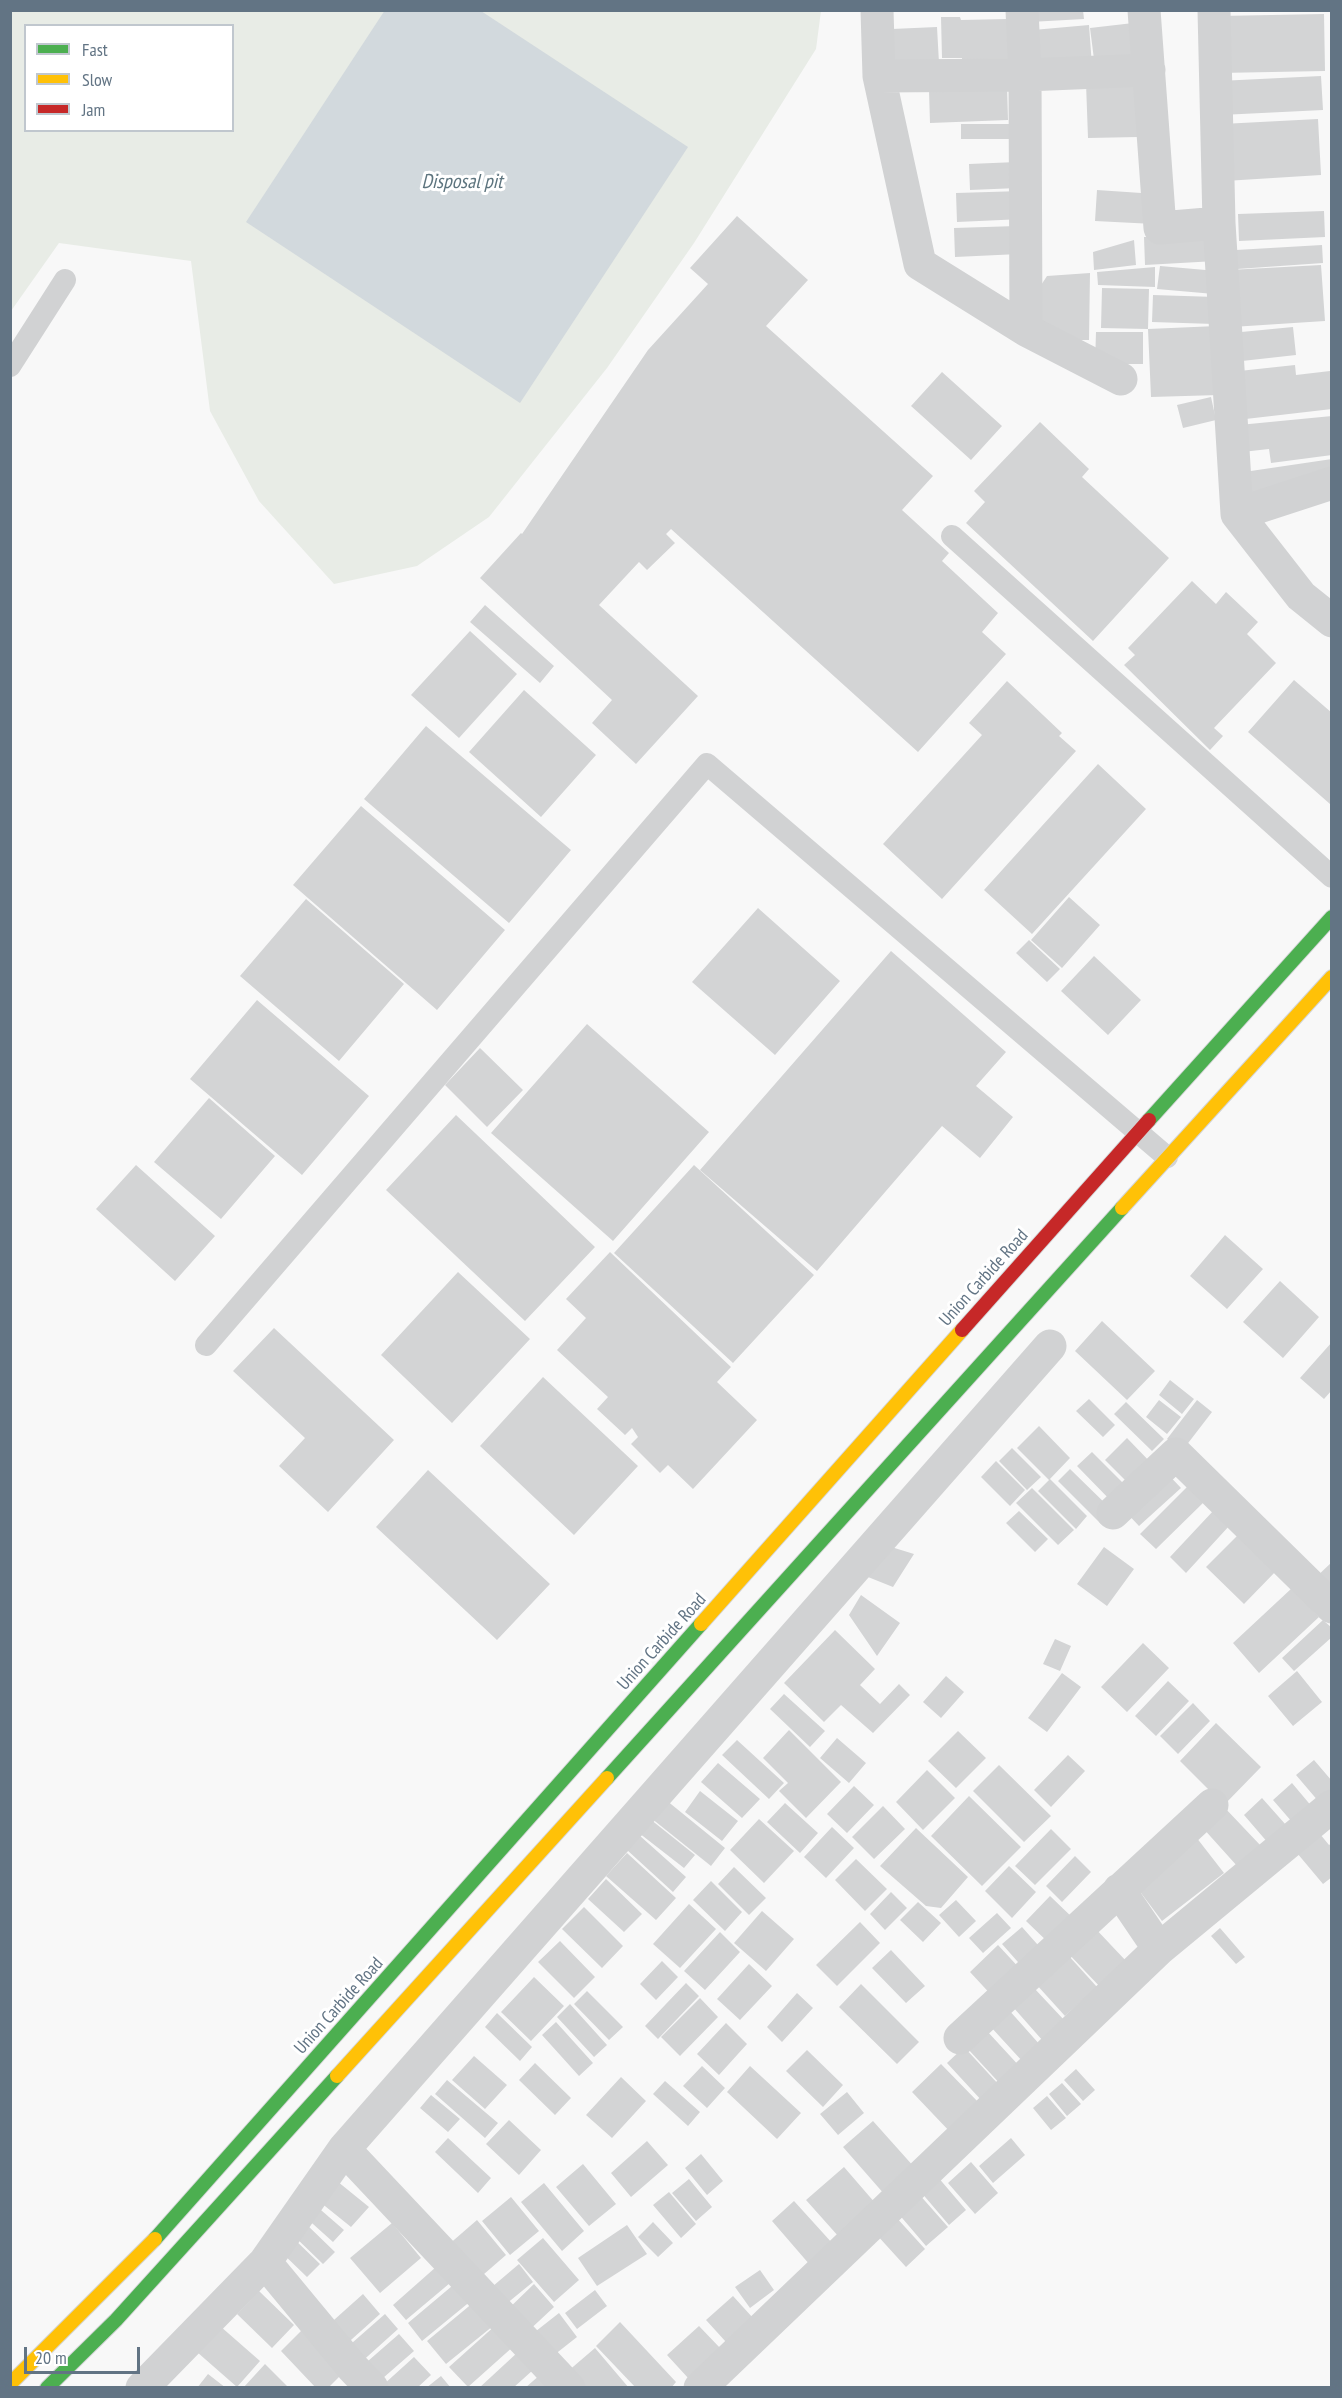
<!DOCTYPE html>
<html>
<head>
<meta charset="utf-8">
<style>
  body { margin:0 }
  #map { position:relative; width:1342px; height:2398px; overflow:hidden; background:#f8f8f8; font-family:"PT Sans Narrow",sans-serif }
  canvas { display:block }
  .frame { position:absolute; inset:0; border:12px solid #627484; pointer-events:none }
  .legend { position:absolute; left:24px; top:24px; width:210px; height:108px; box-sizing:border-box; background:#fff; border:2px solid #c0c7ce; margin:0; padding:8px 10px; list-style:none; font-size:18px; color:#627484 }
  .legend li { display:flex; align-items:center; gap:12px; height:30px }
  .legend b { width:30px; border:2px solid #c0c7ce }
  .scale { position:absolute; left:24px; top:2347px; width:116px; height:27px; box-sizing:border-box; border:3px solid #627484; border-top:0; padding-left:8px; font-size:18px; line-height:21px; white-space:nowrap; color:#627484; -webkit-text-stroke:4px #fff; paint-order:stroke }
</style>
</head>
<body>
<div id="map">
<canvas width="1342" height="2398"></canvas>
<div class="frame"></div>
<ul class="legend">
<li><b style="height:8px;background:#4caf50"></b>Fast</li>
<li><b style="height:8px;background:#ffc107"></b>Slow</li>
<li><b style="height:8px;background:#c62828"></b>Jam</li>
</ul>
<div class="scale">20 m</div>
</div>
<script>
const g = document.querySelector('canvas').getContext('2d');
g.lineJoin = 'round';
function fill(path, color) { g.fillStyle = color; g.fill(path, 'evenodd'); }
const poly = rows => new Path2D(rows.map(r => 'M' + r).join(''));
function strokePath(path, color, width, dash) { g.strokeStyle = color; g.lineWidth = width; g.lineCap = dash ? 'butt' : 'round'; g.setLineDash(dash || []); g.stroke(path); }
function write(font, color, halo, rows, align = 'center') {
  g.font = font + ' "PT Sans Narrow",sans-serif'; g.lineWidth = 6; g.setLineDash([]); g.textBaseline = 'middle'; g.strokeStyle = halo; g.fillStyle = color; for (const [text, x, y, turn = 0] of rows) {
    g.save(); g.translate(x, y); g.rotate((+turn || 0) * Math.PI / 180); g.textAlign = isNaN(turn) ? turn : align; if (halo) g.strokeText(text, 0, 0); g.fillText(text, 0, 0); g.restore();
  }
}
fill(poly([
  [11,11,821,11,816,49,694,243,607,368,489,517,417,566,334,584,259,501,210,411,191,261,59,243,11,311],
  [26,26,232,26,232,130,26,130]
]), '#e8ece6');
fill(poly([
  [385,10,481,11,688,147,520,403,246,222]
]), '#d2d9dd');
fill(poly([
  [1029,10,1083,10,1084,19,1030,22],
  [1324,14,1325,71,1219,73,1219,16],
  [941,17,960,17,961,20,1007,19,1009,60,962,62,962,58,942,58],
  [1142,22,1146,61,1095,67,1090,28],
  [1089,25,1092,66,1037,71,1033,30],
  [937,27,939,63,894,65,892,29],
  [1321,76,1323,110,1221,115,1219,81],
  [1136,81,1138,137,1088,138,1086,83],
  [1007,86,1008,120,930,123,929,90],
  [1318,119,1321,175,1225,181,1222,124],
  [961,124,1013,124,1013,139,961,139],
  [1017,162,1018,188,970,190,969,164],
  [1097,190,1156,194,1154,224,1095,221],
  [1022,191,1023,219,957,222,956,193],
  [1324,211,1325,237,1239,241,1238,214],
  [737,216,808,280,766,326,933,476,902,510,949,553,942,561,998,613,982,632,1006,654,918,752,671,529,666,534,675,543,647,570,639,562,599,605,698,696,636,764,592,723,612,700,480,578,521,533,522,534,648,350,708,284,690,268],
  [1017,226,1019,254,955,257,954,228],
  [1215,234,1216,261,1145,265,1144,237],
  [1134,240,1136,265,1094,270,1093,252],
  [1322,245,1323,263,1237,269,1236,250],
  [1321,265,1325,321,1232,327,1229,270],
  [1160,266,1217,271,1214,294,1157,289],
  [1155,267,1155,287,1098,285,1097,272],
  [1090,273,1089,340,1051,340,1030,302,1047,276],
  [1102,288,1149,289,1148,329,1101,328],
  [1153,295,1216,297,1214,324,1152,322],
  [1217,326,1219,395,1151,397,1148,329],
  [1293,327,1296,355,1233,362,1231,333],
  [1096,332,1143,332,1143,364,1095,364],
  [1295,365,1296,375,1330,371,1332,409,1237,420,1230,372],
  [942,372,1002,426,971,460,911,406],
  [1211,397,1216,420,1183,428,1177,405],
  [1332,416,1332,455,1271,463,1269,449,1242,452,1239,425],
  [1040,422,1089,469,1082,477,1169,558,1093,641,966,523,985,502,974,491],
  [1332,459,1332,479,1248,504,1244,472],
  [1192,581,1216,604,1226,592,1258,622,1247,634,1276,663,1214,728,1223,736,1210,750,1124,665,1135,655,1128,648],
  [485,605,554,666,540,683,470,622],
  [470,631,517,674,459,738,411,695],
  [1294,680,1332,713,1330,804,1248,732],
  [1007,681,1062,733,1059,736,1076,751,942,899,883,844,982,735,969,723],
  [524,690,596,755,541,817,469,752],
  [426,726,571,850,509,923,364,799],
  [1098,764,1146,809,1032,934,984,890],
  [361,806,505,930,437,1010,293,885],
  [1069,897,1100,925,1062,968,1031,940],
  [306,899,404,984,339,1061,240,976],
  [758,908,840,981,775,1055,692,982],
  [1029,940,1060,969,1047,982,1016,953],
  [891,951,1006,1052,976,1086,1013,1117,980,1158,942,1126,817,1271,700,1170],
  [1094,956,1141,1000,1108,1035,1061,991],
  [257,1000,369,1096,302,1175,190,1079],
  [587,1024,709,1132,613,1241,491,1133],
  [480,1048,523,1090,487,1127,445,1085],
  [209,1098,275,1156,221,1219,154,1162],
  [456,1115,595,1247,525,1321,386,1190],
  [136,1165,215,1236,175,1281,96,1209],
  [694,1165,814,1275,733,1363,614,1253],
  [1225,1235,1263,1269,1227,1309,1190,1276],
  [610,1252,731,1367,717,1382,757,1420,693,1489,668,1465,660,1473,631,1444,638,1437,632,1428,625,1435,597,1409,608,1397,557,1350,586,1318,566,1299],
  [458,1272,530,1339,452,1423,381,1355],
  [1280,1281,1319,1317,1283,1358,1243,1322],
  [1102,1321,1155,1371,1127,1400,1075,1351],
  [274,1328,394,1440,328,1512,279,1466,305,1438,233,1371],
  [1332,1342,1332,1390,1324,1399,1300,1378],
  [543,1377,638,1466,574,1535,480,1446],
  [1170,1380,1194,1399,1182,1414,1159,1395],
  [1089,1399,1115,1425,1103,1437,1076,1411],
  [1159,1400,1181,1417,1167,1434,1146,1417],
  [1197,1400,1212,1412,1182,1451,1167,1439],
  [1126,1402,1164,1439,1152,1451,1114,1414],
  [1039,1426,1070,1458,1049,1480,1017,1448],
  [1127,1438,1154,1466,1132,1487,1105,1460],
  [1012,1448,1041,1477,1027,1490,999,1461],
  [1092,1452,1130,1490,1115,1505,1077,1466],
  [996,1461,1025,1490,1010,1506,981,1477],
  [1070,1469,1113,1511,1101,1524,1058,1481],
  [1163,1469,1181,1488,1139,1526,1122,1508],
  [428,1470,550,1584,497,1640,376,1527],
  [1050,1479,1087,1516,1076,1529,1038,1491],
  [1189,1485,1205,1501,1156,1549,1140,1534],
  [1032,1488,1074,1530,1058,1545,1016,1503],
  [1214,1510,1230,1525,1186,1573,1170,1557],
  [1019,1511,1048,1539,1035,1552,1006,1523],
  [1240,1533,1277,1570,1244,1604,1206,1567],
  [888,1546,914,1554,893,1587,868,1577],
  [1104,1547,1134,1569,1107,1606,1077,1584],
  [1332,1562,1332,1591,1314,1579],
  [1292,1588,1319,1617,1259,1673,1233,1643],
  [861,1595,900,1623,877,1656,849,1615],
  [1323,1620,1332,1628,1332,1637,1294,1671,1282,1658],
  [835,1630,875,1669,860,1685,880,1704,899,1684,910,1695,873,1733,841,1705,824,1722,784,1683],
  [1055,1639,1071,1646,1060,1671,1043,1664],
  [1143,1643,1169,1668,1127,1712,1101,1687],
  [1297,1671,1322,1702,1293,1726,1268,1696],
  [1062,1673,1081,1687,1047,1732,1028,1718],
  [946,1676,964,1692,941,1718,923,1702],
  [1168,1681,1189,1701,1156,1736,1135,1716],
  [784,1694,825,1731,810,1747,770,1709],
  [1193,1703,1210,1721,1178,1754,1160,1736],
  [1216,1723,1261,1767,1224,1805,1180,1761],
  [789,1730,841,1782,806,1818,779,1791,788,1783,763,1758],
  [958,1731,986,1758,956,1788,928,1761],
  [837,1738,866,1763,849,1783,820,1758],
  [737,1740,784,1783,769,1799,722,1755],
  [1068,1755,1085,1771,1051,1807,1034,1790],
  [1314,1760,1332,1781,1332,1803,1325,1809,1296,1775],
  [718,1763,760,1799,742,1818,701,1782],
  [999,1765,1051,1816,1024,1842,973,1791],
  [927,1770,955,1798,923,1830,896,1802],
  [1292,1783,1318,1814,1299,1830,1273,1800],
  [854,1786,874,1805,847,1833,827,1814],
  [700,1791,738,1821,722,1841,685,1812],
  [969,1796,1021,1847,982,1886,931,1836],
  [1262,1798,1294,1834,1275,1851,1244,1815],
  [666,1800,725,1848,711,1866,651,1818],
  [785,1803,818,1833,800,1853,767,1822],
  [883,1806,905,1829,874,1859,852,1837],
  [1224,1807,1261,1846,1238,1867,1202,1827],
  [650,1819,695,1855,684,1868,639,1833],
  [759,1819,794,1851,764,1883,730,1850],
  [832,1827,854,1848,826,1878,804,1857],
  [916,1828,968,1877,941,1908,926,1906,880,1866],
  [1051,1829,1071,1849,1035,1885,1015,1866],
  [1320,1834,1329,1845,1332,1843,1332,1877,1323,1884,1297,1853],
  [639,1835,686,1877,673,1892,627,1850],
  [1196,1837,1224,1873,1162,1921,1135,1885],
  [627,1853,676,1898,656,1920,606,1876],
  [1075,1856,1091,1872,1062,1902,1046,1886],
  [856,1859,887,1889,865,1911,835,1880],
  [1009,1866,1036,1892,1012,1918,985,1891],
  [734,1867,766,1898,749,1915,718,1884],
  [606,1879,642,1914,624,1932,588,1899],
  [711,1881,742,1912,725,1931,693,1900],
  [891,1892,907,1908,885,1930,870,1914],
  [1050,1896,1075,1920,1051,1945,1026,1921],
  [956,1900,976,1921,959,1937,939,1915],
  [918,1902,941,1923,923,1942,900,1920],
  [689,1904,716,1929,680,1968,653,1944],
  [584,1907,623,1946,602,1968,562,1929],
  [762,1911,794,1939,766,1971,734,1943],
  [997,1913,1011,1928,983,1953,969,1938],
  [860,1922,880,1943,837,1986,816,1965],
  [1093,1926,1127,1962,1101,1988,1067,1952],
  [1022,1927,1045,1953,1025,1970,1002,1944],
  [1220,1928,1245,1957,1236,1964,1211,1936],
  [720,1932,740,1952,705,1990,684,1971],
  [560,1941,595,1977,574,1998,538,1962],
  [998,1945,1023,1972,995,1999,970,1972],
  [891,1950,925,1986,906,2003,872,1968],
  [1068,1955,1097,1987,1065,2016,1036,1984],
  [662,1961,678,1977,656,2000,640,1984],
  [749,1964,772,1986,740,2020,717,1999],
  [534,1977,564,2006,531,2041,501,2012],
  [686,1983,699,1996,658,2039,645,2026],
  [861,1984,919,2042,897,2064,839,2007],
  [1034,1988,1065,2021,1043,2041,1013,2007],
  [587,1991,623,2027,609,2040,574,2004],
  [797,1993,813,2008,782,2042,767,2027],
  [700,1998,718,2017,680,2056,661,2037],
  [570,2004,607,2045,594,2057,557,2017],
  [1008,2009,1041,2046,1023,2062,990,2026],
  [497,2013,532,2047,520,2061,485,2027],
  [556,2022,593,2063,579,2076,542,2035],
  [726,2023,747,2044,719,2075,697,2054],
  [987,2031,1022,2069,1003,2087,968,2049],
  [964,2047,1000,2086,983,2102,947,2063],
  [807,2050,843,2085,823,2107,786,2071],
  [474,2056,507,2085,485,2109,452,2080],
  [535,2063,571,2098,555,2115,519,2080],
  [941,2064,982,2106,953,2135,912,2092],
  [702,2066,725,2088,707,2108,683,2086],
  [750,2066,801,2113,777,2139,727,2092],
  [1076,2069,1095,2090,1083,2101,1064,2080],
  [621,2077,646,2101,612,2138,586,2115],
  [447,2080,498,2123,485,2138,435,2094],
  [665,2081,700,2112,688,2126,653,2094],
  [1062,2083,1081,2104,1067,2116,1049,2094],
  [847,2092,864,2113,838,2135,820,2114],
  [431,2095,460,2119,448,2132,420,2108],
  [1047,2096,1066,2118,1051,2130,1033,2108],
  [509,2120,541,2150,519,2175,486,2144],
  [873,2121,915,2168,885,2195,843,2147],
  [448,2138,491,2178,478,2193,435,2152],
  [1011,2138,1025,2155,993,2183,979,2166],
  [647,2141,668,2165,631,2197,611,2173],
  [701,2154,723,2181,707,2195,685,2168],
  [971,2162,998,2193,975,2214,948,2183],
  [583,2164,616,2204,589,2226,556,2187],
  [844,2167,876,2204,839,2237,806,2200],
  [937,2176,966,2210,949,2225,920,2191],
  [332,2177,369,2207,351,2227,315,2198],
  [689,2179,712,2207,696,2221,672,2193],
  [544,2183,584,2231,562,2251,521,2202],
  [669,2192,696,2224,681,2238,653,2205],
  [918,2193,948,2227,926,2246,897,2212],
  [511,2197,539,2231,510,2255,482,2221],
  [794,2201,833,2244,810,2265,772,2221],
  [314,2204,344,2230,333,2242,303,2215],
  [895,2216,925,2249,906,2267,876,2234],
  [477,2220,506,2255,476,2281,447,2246],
  [653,2222,673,2243,658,2257,638,2237],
  [305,2223,335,2252,323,2264,293,2235],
  [392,2223,421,2258,380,2293,350,2258],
  [627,2225,647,2254,597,2286,578,2258],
  [291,2236,320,2264,307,2277,279,2250],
  [543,2238,579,2280,554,2302,517,2260],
  [519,2264,533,2282,500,2309,486,2292],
  [436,2267,450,2283,406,2320,393,2305],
  [760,2270,774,2290,750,2308,735,2287],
  [458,2281,472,2300,422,2341,408,2323],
  [534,2284,554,2307,524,2335,504,2313],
  [595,2290,607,2306,577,2329,565,2313],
  [259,2291,294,2325,272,2348,237,2314],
  [363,2294,380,2314,342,2348,325,2328],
  [733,2296,753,2318,726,2342,706,2320],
  [474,2302,493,2326,446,2364,427,2341],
  [559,2313,577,2337,549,2359,531,2335],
  [385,2314,398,2329,358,2365,344,2350],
  [620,2322,676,2382,671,2388,636,2388,596,2346],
  [497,2324,515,2345,468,2387,449,2367],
  [220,2326,260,2361,237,2387,197,2352],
  [699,2326,721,2349,689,2379,667,2355],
  [302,2330,344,2372,328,2388,316,2388,281,2351],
  [399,2334,414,2351,375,2385,360,2368],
  [595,2348,629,2388,581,2388,567,2372],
  [518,2352,533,2370,513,2388,479,2388],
  [414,2357,431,2375,417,2388,386,2388,383,2385],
  [265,2364,289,2388,243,2388],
  [549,2367,566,2388,525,2388],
  [208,2374,226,2388,197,2388],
  [441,2376,451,2388,426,2388]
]), '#d3d4d5');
const fast = poly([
  [1149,1120,1332,917],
  [607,1778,1122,1208],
  [155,2239,701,1624],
  [47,2388,116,2320,337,2076]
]);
const slow = poly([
  [1122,1208,1332,977],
  [701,1624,962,1330],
  [337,2076,607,1778],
  [10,2384,155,2239]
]);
const jam = poly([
  [962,1330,1149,1120]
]);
strokePath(fast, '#d3d5d7', 16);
strokePath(slow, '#d3d5d7', 16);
strokePath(jam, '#d3d5d7', 16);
strokePath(poly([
  [10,366,65,280],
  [952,536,1332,877],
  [206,1345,707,764,1167,1157]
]), '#d1d2d3', 22);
strokePath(poly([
  [877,10,879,76,920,264,1026,330,1121,379],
  [1022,10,1025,75,1026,330],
  [1144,10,1160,228,1219,223],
  [1214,10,1219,223,1237,514,1332,483],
  [879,76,1025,75,1149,70],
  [1237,514,1301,596,1332,621],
  [1113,1513,1176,1454,1332,1607],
  [1119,1890,1159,1949],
  [960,2038,1212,1805],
  [344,2149,569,2388],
  [265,2262,352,2367,372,2388],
  [142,2388,265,2262,344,2149,1050,1346],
  [700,2388,1159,1949,1332,1806]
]), '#d1d2d3', 33);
strokePath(fast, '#4caf50', 14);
strokePath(slow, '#ffc107', 14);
strokePath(jam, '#c62828', 14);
write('18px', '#627484', '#fff', [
  ["Union Carbide Road",984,1278,-48],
  ["Union Carbide Road",662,1642,-48],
  ["Union Carbide Road",339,2006,-48]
]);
write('italic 20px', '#5d747e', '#fff', [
  ["Disposal pit",462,182]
]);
</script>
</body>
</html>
